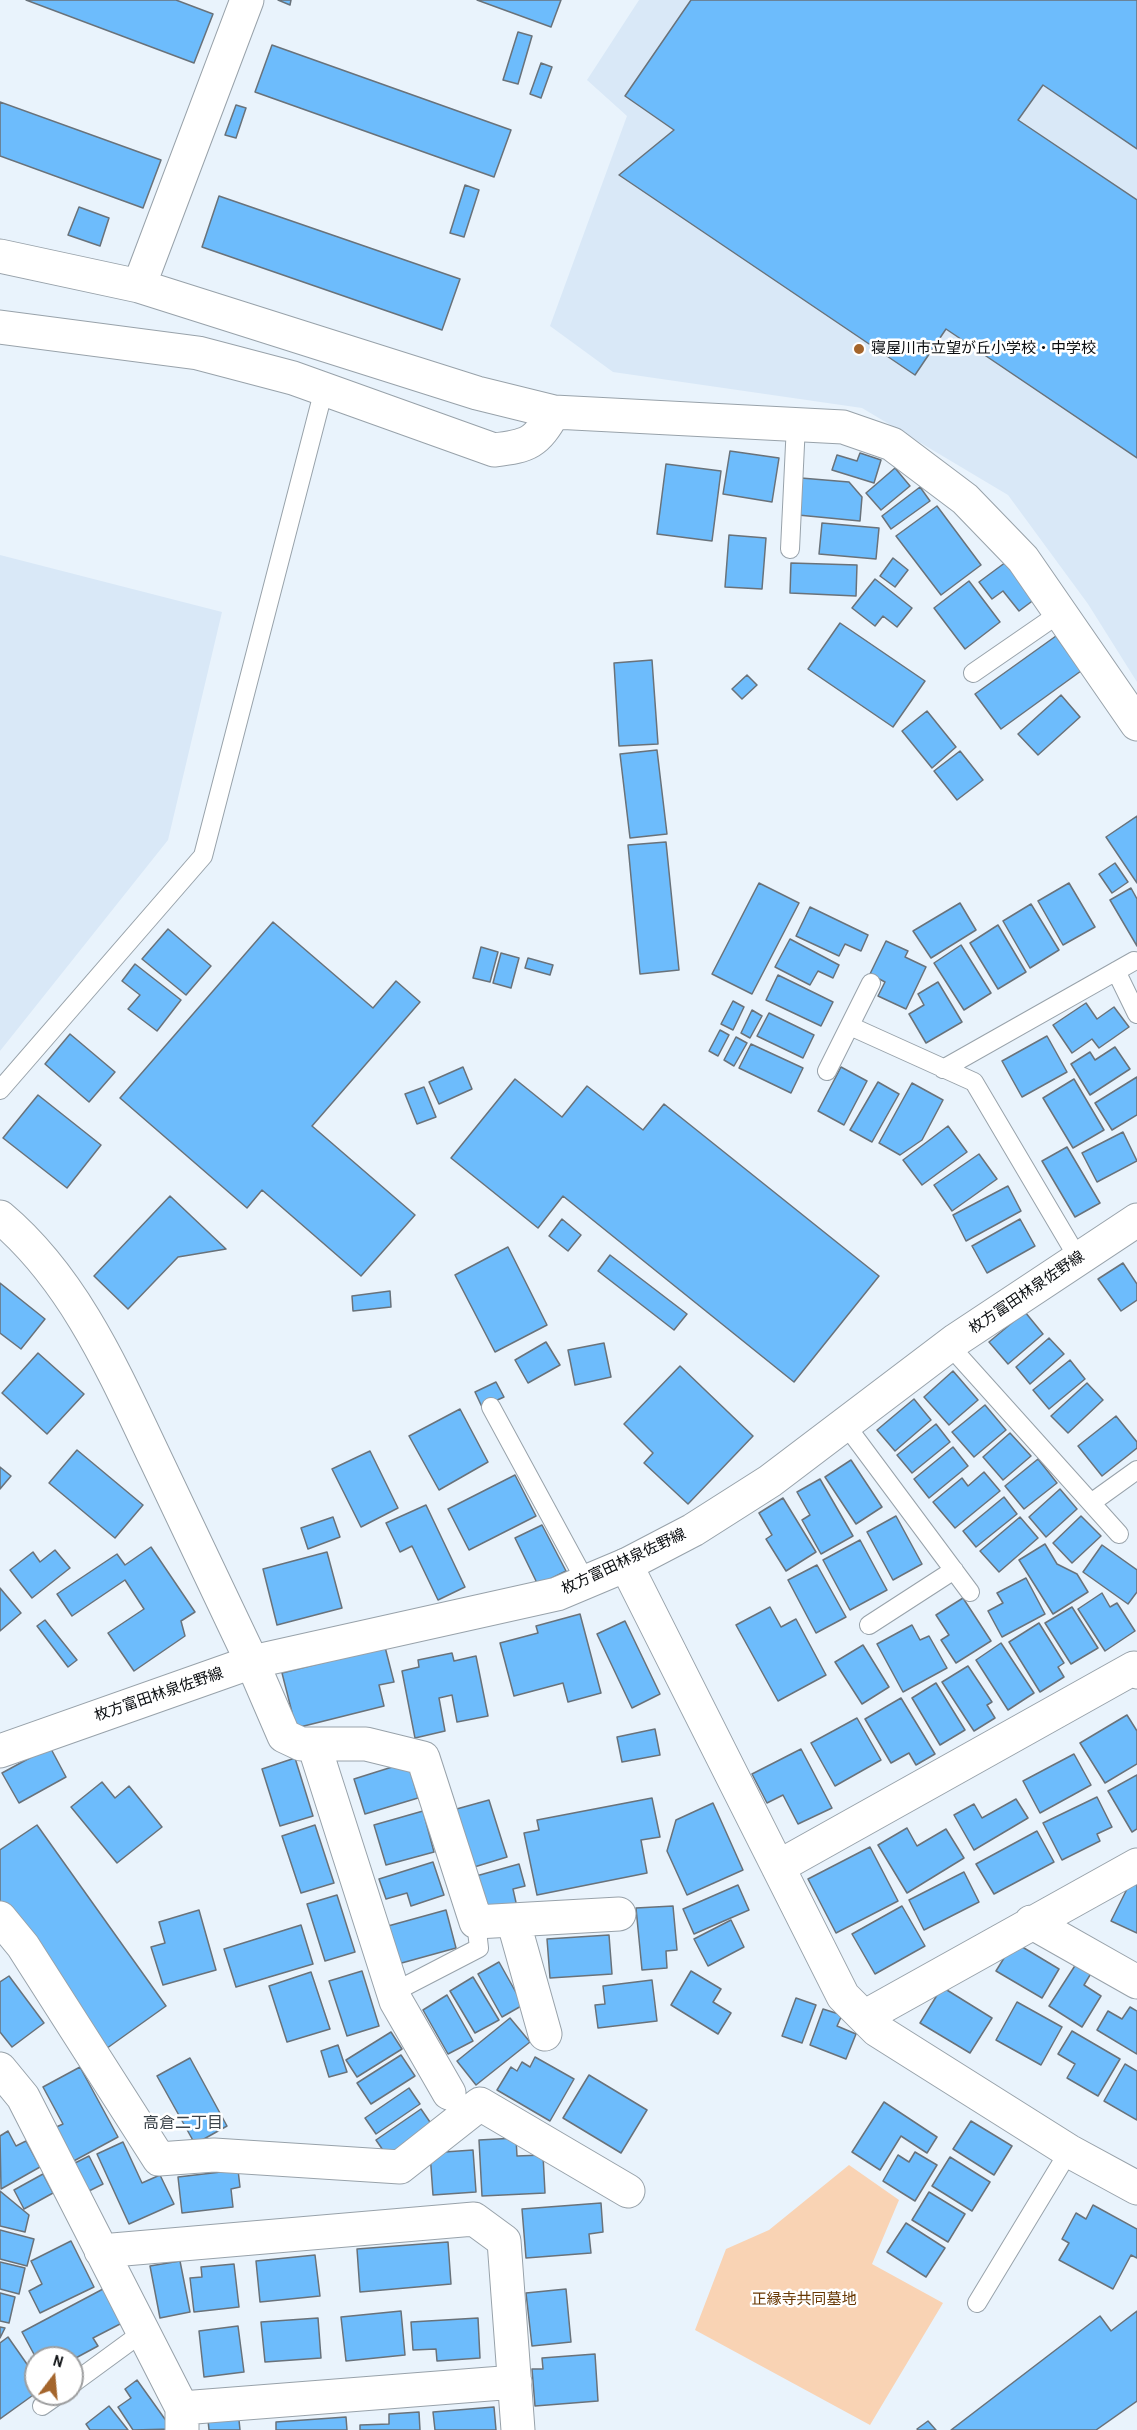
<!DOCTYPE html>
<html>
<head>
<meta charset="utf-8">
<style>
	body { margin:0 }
	#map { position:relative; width:1137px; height:2430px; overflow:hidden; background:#e9f3fc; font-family:"Archivo Narrow",sans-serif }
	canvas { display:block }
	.north { position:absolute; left:24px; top:2346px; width:60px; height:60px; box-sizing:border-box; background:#fff; border:2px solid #9d9e9f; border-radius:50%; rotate:16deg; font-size:16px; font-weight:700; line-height:24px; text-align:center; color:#090c0f }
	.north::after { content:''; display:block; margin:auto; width:21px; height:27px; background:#a4652c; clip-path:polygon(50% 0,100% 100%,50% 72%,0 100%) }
</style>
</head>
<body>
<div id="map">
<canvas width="1137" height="2430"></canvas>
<div class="north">N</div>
</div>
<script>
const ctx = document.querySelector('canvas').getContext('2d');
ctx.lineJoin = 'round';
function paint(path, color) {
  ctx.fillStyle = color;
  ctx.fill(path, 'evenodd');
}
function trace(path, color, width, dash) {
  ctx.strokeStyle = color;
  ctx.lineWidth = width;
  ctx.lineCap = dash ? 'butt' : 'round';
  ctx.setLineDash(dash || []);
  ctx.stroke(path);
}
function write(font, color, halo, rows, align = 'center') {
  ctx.font = font + ' "Archivo Narrow","Noto Sans JP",sans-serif';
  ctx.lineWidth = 5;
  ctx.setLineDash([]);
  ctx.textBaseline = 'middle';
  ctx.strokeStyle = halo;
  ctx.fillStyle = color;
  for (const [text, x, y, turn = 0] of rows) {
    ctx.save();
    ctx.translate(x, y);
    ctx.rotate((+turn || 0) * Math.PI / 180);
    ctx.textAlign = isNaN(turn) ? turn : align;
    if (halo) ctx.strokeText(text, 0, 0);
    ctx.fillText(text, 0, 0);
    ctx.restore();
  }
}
const built = new Path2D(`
	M639 0H1137V682L1088 604 1008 495 862 408 613 372 550 326 627 116 587 80Z
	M0 555 222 612 168 840 0 1051Z`);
const green = new Path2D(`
	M849 2165 899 2200 872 2264 943 2303 870 2425 695 2330 726 2249 769 2230Z`);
const building = new Path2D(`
	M26 0H176L213 14 194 63Z
	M278 0H291L290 5Z
	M477 0H561L551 27Z
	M691 0H1137V149L1043 85 1018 120 1137 200V458L946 329 915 375 619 175 674 130 625 96Z
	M518 32 532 36 518 84 503 80Z
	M272 45 511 130 494 177 255 92Z
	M541 63 552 67 541 98 530 94Z
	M0 102 161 160 143 208 0 156Z
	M236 105 246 108 236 138 225 135Z
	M465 185 479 190 464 237 450 233Z
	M219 196 460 279 442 330 202 247Z
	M79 207 109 218 100 246 68 235Z
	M730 451 779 458 772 502 723 494Z
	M860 453 881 460 874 483 832 470 837 455 857 461Z
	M666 464 721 471 712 541 657 534Z
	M895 468 910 486 881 510 866 493Z
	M801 478 849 482 862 497 860 521 798 515Z
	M920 487 930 501 891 529 882 516Z
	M937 506 981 565 941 595 896 536Z
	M822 523 879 528 876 559 819 554Z
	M729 535 766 538 762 589 725 587Z
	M893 558 908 570 895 587 880 576Z
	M1006 562 1035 599 1019 611 1003 591 992 599 979 582Z
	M791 563 857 565 856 596 790 593Z
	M875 579 912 608 897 627 883 616 875 626 852 608Z
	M969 581 1000 622 965 649 934 608Z
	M840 623 925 681 893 727 808 669Z
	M1056 636 1081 671 1001 729 975 694Z
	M652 660 658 744 619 746 614 663Z
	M747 675 757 685 742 699 732 689Z
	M1061 695 1080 717 1038 755 1018 734Z
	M927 711 956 747 932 768 902 731Z
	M657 750 667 834 630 838 620 754Z
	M960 751 983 780 957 800 934 771Z
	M1137 816V883L1106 837Z
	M666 842 679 970 640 974 628 845Z
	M1115 863 1128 882 1112 893 1099 874Z
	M759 883 799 903 752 994 712 974Z
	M1069 883 1095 927 1063 945 1038 901Z
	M1131 888 1137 899V946L1110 900Z
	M960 903 976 930 931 958 913 931Z
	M1031 904 1059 950 1030 968 1003 921Z
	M810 907 868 935 861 951 845 944 839 956 796 936Z
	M273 922 373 1008 396 981 420 1002 312 1126 415 1215 361 1276 262 1190 247 1208 120 1098Z
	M998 925 1026 972 998 989 970 943Z
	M168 929 211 966 186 995 142 959Z
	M790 939 839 965 833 978 818 971 810 985 775 967Z
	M886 941 908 951 905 957 926 967 906 1009 878 996 885 982 870 974Z
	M961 945 991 993 964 1010 934 963Z
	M481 947 498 952 490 982 473 978Z
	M501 953 519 958 511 988 493 983Z
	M528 958 553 965 550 975 525 968Z
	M135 964 181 1000 157 1031 128 1009 140 995 122 981Z
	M778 975 833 1002 821 1026 766 1000Z
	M938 982 962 1022 926 1043 909 1014 924 1005 918 994Z
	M733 1001 744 1007 733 1030 721 1024Z
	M1086 1003 1097 1019 1114 1007 1129 1027 1099 1048 1092 1039 1072 1053 1053 1025Z
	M752 1010 762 1016 750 1038 741 1033Z
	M769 1013 814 1035 803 1058 757 1036Z
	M720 1030 729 1035 718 1056 709 1051Z
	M70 1034 115 1072 89 1102 45 1064Z
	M1047 1036 1067 1072 1022 1097 1002 1061Z
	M736 1037 747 1043 734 1066 724 1060Z
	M751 1044 803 1068 791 1093 739 1068Z
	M1115 1047 1130 1069 1090 1095 1071 1064 1090 1052 1095 1060Z
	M463 1067 472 1089 439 1104 429 1082Z
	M841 1067 867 1081 844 1125 818 1111Z
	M1137 1077V1115L1112 1130 1095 1103Z
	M515 1079 562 1117 587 1086 643 1130 664 1104 879 1276 794 1382 563 1196 538 1228 451 1158Z
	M1074 1079 1104 1130 1073 1148 1043 1098Z
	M878 1082 899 1094 872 1142 850 1130Z
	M912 1083 943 1100 922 1140 900 1155 879 1143Z
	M424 1087 436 1117 417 1124 405 1094Z
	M38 1095 101 1145 67 1188 3 1138Z
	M948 1126 967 1152 922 1185 903 1160Z
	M1123 1132 1137 1161 1097 1182 1082 1153Z
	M1067 1147 1100 1203 1075 1217 1042 1161Z
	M979 1154 997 1179 952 1211 934 1185Z
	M1008 1186 1021 1211 966 1241 953 1215Z
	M170 1196 226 1249 178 1257 128 1309 94 1276Z
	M562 1219 581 1235 568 1251 549 1236Z
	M1020 1219 1035 1246 987 1273 972 1246Z
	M508 1247 547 1325 495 1352 455 1275Z
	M610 1255 687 1314 674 1330 598 1271Z
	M1123 1263 1137 1284V1300L1121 1311 1098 1279Z
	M0 1283 45 1319 21 1349 0 1333Z
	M390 1291 391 1307 353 1311 352 1296Z
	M1025 1312 1043 1334 1008 1364 989 1342Z
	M1049 1338 1064 1354 1030 1384 1016 1367Z
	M546 1342 560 1365 528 1383 515 1360Z
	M604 1343 611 1377 575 1385 568 1350Z
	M38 1353 84 1394 47 1434 2 1393Z
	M1070 1360 1085 1379 1049 1409 1033 1390Z
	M680 1366 753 1436 688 1504 644 1463 653 1453 624 1424Z
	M953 1371 978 1400 949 1425 924 1397Z
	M496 1382 504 1397 482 1407 475 1392Z
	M1087 1383 1103 1400 1068 1433 1051 1416Z
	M914 1399 931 1420 895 1451 877 1430Z
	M985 1405 1006 1430 974 1457 952 1432Z
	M460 1409 488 1462 439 1490 409 1436Z
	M1116 1416 1137 1442V1448L1102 1476 1078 1446Z
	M936 1424 950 1442 912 1473 897 1455Z
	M1010 1433 1031 1456 1003 1480 983 1457Z
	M953 1447 968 1466 929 1498 914 1479Z
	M77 1450 143 1505 115 1538 49 1483Z
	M370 1451 398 1508 361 1527 332 1469Z
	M1038 1459 1057 1483 1024 1509 1005 1486Z
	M851 1460 882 1507 856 1524 825 1477Z
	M0 1467 11 1476 0 1489Z
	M984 1472 1000 1491 955 1528 933 1502 962 1478 968 1486Z
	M515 1475 536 1516 469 1550 448 1509Z
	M820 1479 853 1536 821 1554 802 1520 810 1515 797 1492Z
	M1060 1489 1077 1509 1046 1537 1029 1517Z
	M1004 1497 1017 1514 976 1547 963 1531Z
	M783 1498 816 1552 786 1571 766 1539 772 1535 759 1513Z
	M426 1505 465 1587 438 1600 412 1546 400 1552 386 1523Z
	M896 1516 922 1564 893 1580 867 1532Z
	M1081 1516 1101 1536 1072 1563 1053 1543Z
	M333 1517 340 1537 308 1549 301 1528Z
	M1020 1517 1038 1538 999 1572 980 1551Z
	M542 1525 566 1571 538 1585 515 1538Z
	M860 1540 887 1590 850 1610 823 1560Z
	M1045 1544 1057 1564 1077 1574 1088 1592 1053 1614 1019 1560Z
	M1102 1545 1137 1570V1592L1128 1604 1083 1572Z
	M151 1547 195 1612 181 1621 185 1636 134 1671 108 1633 144 1609 125 1580 72 1616 57 1594 117 1554 125 1565Z
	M55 1550 70 1568 32 1598 10 1570 33 1552 40 1562Z
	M327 1552 342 1608 277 1625 263 1569Z
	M817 1565 846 1617 816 1633 788 1580Z
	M1026 1578 1045 1614 1002 1637 988 1611 1003 1603 997 1593Z
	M0 1588 21 1613 0 1631Z
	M1102 1593 1110 1607 1117 1603 1135 1631 1105 1651 1078 1609Z
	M963 1598 991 1641 956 1663 941 1640 949 1635 936 1615Z
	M770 1607 781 1627 796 1619 826 1675 778 1701 736 1625Z
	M1072 1607 1098 1648 1071 1664 1045 1623Z
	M580 1614 601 1693 568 1702 563 1683 514 1696 500 1643 538 1633 536 1626Z
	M45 1620 77 1660 68 1667 37 1626Z
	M625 1621 660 1694 632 1708 597 1634Z
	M1039 1623 1064 1663 1058 1667 1064 1677 1040 1692 1009 1642Z
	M912 1625 920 1640 929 1636 947 1668 903 1692 877 1644Z
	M1001 1643 1034 1693 1008 1710 976 1660Z
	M863 1645 889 1687 862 1704 835 1662Z
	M385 1647 394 1682 379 1685 384 1706 296 1728 282 1673Z
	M452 1653 454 1661 476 1656 488 1716 457 1722 452 1695 439 1698 445 1731 415 1738 402 1671 419 1667 418 1660Z
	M968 1666 992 1702 987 1705 995 1718 974 1731 942 1682Z
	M936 1683 965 1730 940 1745 912 1698Z
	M901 1698 935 1754 916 1765 909 1753 891 1763 865 1719Z
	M1127 1715 1137 1731V1764L1105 1783 1080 1743Z
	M857 1718 881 1760 835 1786 811 1743Z
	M655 1729 660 1755 622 1762 617 1737Z
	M50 1747 66 1777 19 1803 2 1773Z
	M801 1749 832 1808 798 1824 783 1795 767 1803 752 1774Z
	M1074 1754 1091 1785 1040 1813 1023 1781Z
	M295 1758 313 1816 280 1826 262 1769Z
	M408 1762 418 1798 365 1814 354 1779Z
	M1137 1775V1829L1132 1832 1108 1791Z
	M102 1782 115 1798 129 1786 162 1827 117 1863 71 1807Z
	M1097 1797 1112 1827 1097 1834 1100 1841 1062 1860 1043 1823Z
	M652 1798 660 1837 641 1840 647 1873 537 1895 524 1833 539 1830 537 1820Z
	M1016 1799 1028 1818 974 1850 954 1815 974 1804 982 1818Z
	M489 1800 507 1857 471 1868 453 1810Z
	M713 1803 743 1870 687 1895 667 1851 676 1820Z
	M423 1811 434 1852 386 1865 374 1825Z
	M37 1825 166 2006 103 2051 0 1906V1850Z
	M315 1825 334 1883 301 1893 282 1836Z
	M907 1828 917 1846 946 1829 964 1858 907 1893 878 1845Z
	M1037 1831 1054 1862 994 1894 976 1864Z
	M870 1847 898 1901 836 1933 808 1879Z
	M433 1862 444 1895 411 1906 407 1893 386 1899 379 1879Z
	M519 1864 525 1886 513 1889 517 1907 480 1917 469 1878Z
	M964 1872 979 1902 924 1930 909 1900Z
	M1134 1875 1137 1877V1933L1111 1921Z
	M738 1885 749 1910 694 1934 683 1909Z
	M337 1895 355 1952 325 1961 307 1904Z
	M673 1906 677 1950 666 1951 667 1968 642 1970 636 1908Z
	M902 1906 925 1946 875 1974 852 1934Z
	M199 1910 216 1970 163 1985 151 1947 165 1943 159 1922Z
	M446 1910 456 1948 398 1964 388 1926Z
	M731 1920 744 1947 708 1966 694 1939Z
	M301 1925 313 1964 236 1987 224 1949Z
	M609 1935 612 1974 550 1978 547 1939Z
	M1014 1942 1059 1969 1042 1998 996 1971Z
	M1078 1961 1093 1970 1084 1985 1101 1996 1082 2027 1049 2006Z
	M499 1962 523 2005 502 2017 478 1974Z
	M362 1971 379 2026 347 2036 329 1981Z
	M691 1971 721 1989 713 2002 731 2013 718 2034 671 2005Z
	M311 1972 330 2029 287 2042 269 1986Z
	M9 1976 44 2023 12 2047 0 2032V1982Z
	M473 1977 499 2020 475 2033 450 1991Z
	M652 1980 657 2021 598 2028 595 2005 605 2004 603 1986Z
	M942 1987 992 2018 970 2053 920 2023Z
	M447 1995 473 2041 448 2054 423 2010Z
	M796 1998 816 2005 802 2043 782 2036Z
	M1017 2002 1062 2027 1041 2065 996 2040Z
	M1130 2007 1137 2011V2054L1097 2030 1108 2011 1122 2019Z
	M823 2009 842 2015 837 2026 856 2034 846 2059 810 2045Z
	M510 2018 530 2042 476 2085 457 2061Z
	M1072 2031 1120 2059 1098 2096 1067 2078 1075 2064 1058 2054Z
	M391 2032 402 2049 357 2077 346 2060Z
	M338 2045 347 2072 329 2077 321 2051Z
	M401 2055 415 2076 371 2104 357 2083Z
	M535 2057 574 2079 550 2121 497 2090 511 2067 517 2071 522 2062 530 2067Z
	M190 2058 227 2126 195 2144 157 2076Z
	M1125 2064 1137 2071V2120L1104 2101Z
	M80 2067 118 2137 70 2163 52 2129 63 2124 43 2087Z
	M589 2075 647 2110 621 2153 563 2118Z
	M409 2088 420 2104 376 2134 365 2118Z
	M884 2102 937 2137 927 2153 901 2136 880 2170 852 2152Z
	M421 2109 432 2125 387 2156 376 2140Z
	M971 2121 1012 2146 994 2175 953 2149Z
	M8 2131 16 2146 26 2141 40 2167 1 2189 0 2136Z
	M516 2138 517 2156 543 2155 545 2193 482 2196 479 2140Z
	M123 2142 142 2183 160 2175 174 2204 129 2224 97 2154Z
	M473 2150 476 2192 433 2195 430 2153Z
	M915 2152 937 2165 915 2201 883 2181 898 2155 909 2162Z
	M89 2156 103 2184 87 2192 73 2164Z
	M950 2157 990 2182 972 2211 932 2186Z
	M238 2170 240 2187 231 2189 233 2207 182 2213 178 2177Z
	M43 2174 53 2193 24 2209 14 2190Z
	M0 2191 29 2215 25 2232 0 2226Z
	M929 2192 965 2214 948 2242 912 2220Z
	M601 2203 603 2232 589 2234 591 2253 526 2258 522 2209Z
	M1093 2205 1137 2229V2258L1131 2255 1113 2289 1059 2260 1069 2243 1062 2239 1076 2213 1086 2219Z
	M906 2223 945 2248 926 2277 887 2252Z
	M0 2230 34 2239 27 2266 0 2259Z
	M71 2241 94 2287 40 2313 29 2291 42 2284 31 2261Z
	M448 2242 451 2284 360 2292 357 2249Z
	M315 2255 320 2296 260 2302 256 2261Z
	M180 2261 190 2312 160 2318 150 2266Z
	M0 2262 25 2268 19 2294 0 2289Z
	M234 2264 239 2307 194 2312 190 2278 202 2277 201 2267Z
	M103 2289 122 2323 93 2338 98 2346 72 2360V2358H36L22 2332Z
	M566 2289 571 2342 532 2346 526 2293Z
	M0 2293 15 2297 9 2323 0 2321Z
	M401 2311 405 2355 346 2361 341 2317Z
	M1137 2311V2401L1096 2430H951L1100 2316 1111 2331Z
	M318 2318 321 2358 265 2362 261 2322Z
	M478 2318 480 2358 437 2361 436 2349 413 2350 411 2322Z
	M238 2326 244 2372 204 2377 199 2331Z
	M0 2327 5 2328 0 2338Z
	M8 2337 36 2377V2393L0 2419V2343Z
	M595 2354 598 2401 535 2406 532 2369H543L542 2358Z
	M137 2380 172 2429 133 2430 118 2407 131 2398 125 2389Z
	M109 2406 128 2430H90L86 2424Z
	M494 2407 496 2430H435L433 2412Z
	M419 2412 420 2430H360V2425L389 2424V2414Z
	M346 2417 347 2430H276V2422Z
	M208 2420H239L240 2430H209Z
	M928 2421 936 2430H918L917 2429Z`);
const service = new Path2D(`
	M790 549 796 424
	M973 673 1060 613
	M1116 971 1137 1014
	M850 1026 974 1082 1078 1258
	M943 1069 1134 961
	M827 1071 871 983
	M0 1090 203 856 324 389
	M949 1345 1119 1534
	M491 1407 586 1582
	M845 1424 970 1592
	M1091 1503 1137 1470
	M869 1625 954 1570
	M394 1992 479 1948 476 1922
	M977 2303 1069 2151
	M72 2384 143 2332
	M42 2406 59 2394`);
const minor = new Path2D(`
	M0 256 139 286 477 393 554 412 843 427 892 444 965 499 1023 559 1137 724
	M139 286 247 0
	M0 327 198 353 293 378 494 450C529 446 536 443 554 412
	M626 1565 843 1996 877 2030 1069 2151 1137 2188
	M252 1662 284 1736 301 1744H366L423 1758 476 1922 619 1914
	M314 1745 396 2001 449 2093
	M778 1867 1134 1668 1137 1672
	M0 1918 23 1946 159 2159 214 2155 400 2167 480 2104 628 2191
	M513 1920 545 2034
	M1031 1922 1137 1982
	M864 2017 1137 1865
	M0 2069 23 2097 182 2408V2430
	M101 2251 474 2219 504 2241 518 2430
	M182 2408 515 2382`);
const tertiary = new Path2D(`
	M0 1217C75 1280 115 1374 156 1460 188 1527 220 1595 252 1662`);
const primary = new Path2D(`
	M0 1751 252 1662 557 1594 626 1565 693 1530 770 1481 956 1340 1137 1220`);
const markers = [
	[859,349,6,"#a4652c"]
];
const poiNames = [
	["寝屋川市立望が丘小学校・中学校",871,349]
];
const streetNames = [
	["枚方富田林泉佐野線",1027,1293,-34],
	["枚方富田林泉佐野線",624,1562,-25],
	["枚方富田林泉佐野線",159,1695,-19]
];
const parkNames = [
	["正縁寺共同墓地",804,2300]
];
const neighbourhoodNames = [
	["高倉二丁目",183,2124]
];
paint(built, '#d9e8f7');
paint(green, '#f9d3b4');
paint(building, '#6dbcfc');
trace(building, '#69727a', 1.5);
trace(service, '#98a2aa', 20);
trace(minor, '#98a2aa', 35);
trace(tertiary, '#98a2aa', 35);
trace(primary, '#98a2aa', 35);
trace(service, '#fff', 18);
trace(minor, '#fff', 33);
trace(tertiary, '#fff', 33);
trace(primary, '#fff', 33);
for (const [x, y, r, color] of markers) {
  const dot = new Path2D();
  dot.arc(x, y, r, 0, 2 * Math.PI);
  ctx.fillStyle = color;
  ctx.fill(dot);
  trace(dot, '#fff', 2);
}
write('15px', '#090c0f', '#fff', poiNames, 'left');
write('15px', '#090c0f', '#fff', streetNames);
write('15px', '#683803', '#fff', parkNames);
write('16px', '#3c444b', '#fff', neighbourhoodNames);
</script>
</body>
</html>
